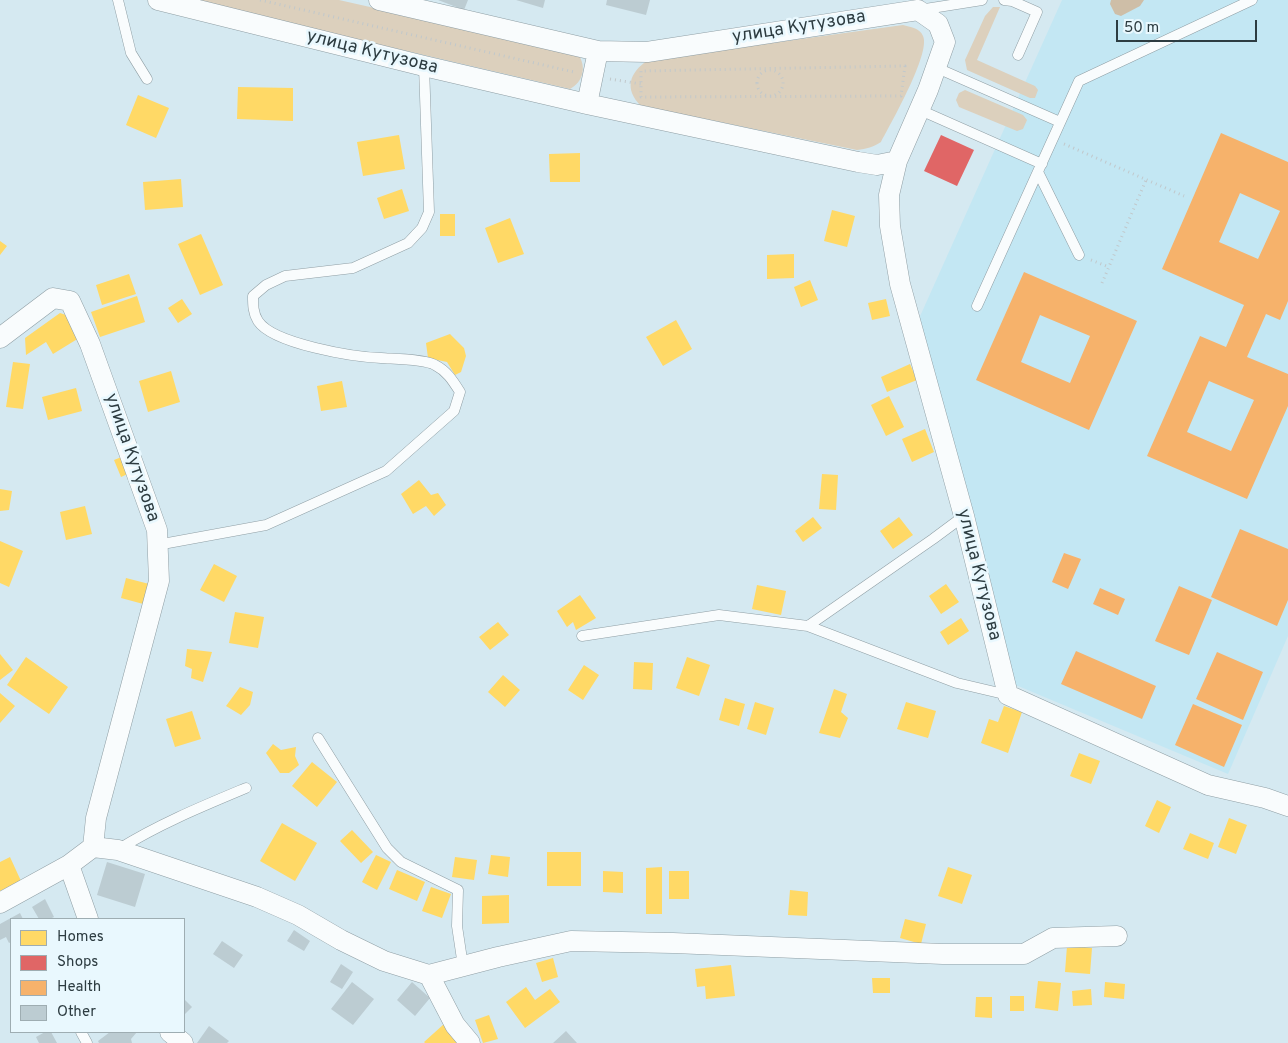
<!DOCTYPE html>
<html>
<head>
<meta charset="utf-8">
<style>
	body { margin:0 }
	#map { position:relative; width:1288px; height:1043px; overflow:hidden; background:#d5e9f1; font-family:Overpass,sans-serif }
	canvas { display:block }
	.legend { position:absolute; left:10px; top:918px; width:175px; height:115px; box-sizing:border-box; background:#e9f8fe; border:1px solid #9eadb2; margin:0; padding:6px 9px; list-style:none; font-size:15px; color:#2d3c41 }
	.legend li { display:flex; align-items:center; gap:10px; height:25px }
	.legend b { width:25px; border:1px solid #9eadb2 }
	.scale { position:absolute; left:1116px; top:20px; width:141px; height:22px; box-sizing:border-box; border:2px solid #2d3c41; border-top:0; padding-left:6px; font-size:15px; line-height:18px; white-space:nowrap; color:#2d3c41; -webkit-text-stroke:4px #e9f8fe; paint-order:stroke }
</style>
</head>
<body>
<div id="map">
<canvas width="1288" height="1043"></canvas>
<ul class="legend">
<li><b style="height:14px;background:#ffd966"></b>Homes</li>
<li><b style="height:14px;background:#e06666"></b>Shops</li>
<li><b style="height:14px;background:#f6b26b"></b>Health</li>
<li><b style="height:14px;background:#bcccd2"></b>Other</li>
</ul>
<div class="scale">50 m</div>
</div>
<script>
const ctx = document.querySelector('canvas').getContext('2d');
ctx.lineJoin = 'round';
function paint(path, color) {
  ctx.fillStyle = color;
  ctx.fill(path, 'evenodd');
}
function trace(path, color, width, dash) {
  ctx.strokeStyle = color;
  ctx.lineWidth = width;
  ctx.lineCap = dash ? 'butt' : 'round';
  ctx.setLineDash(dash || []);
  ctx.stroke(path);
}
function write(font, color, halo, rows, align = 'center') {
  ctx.font = font + ' Overpass,sans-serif';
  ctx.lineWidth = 5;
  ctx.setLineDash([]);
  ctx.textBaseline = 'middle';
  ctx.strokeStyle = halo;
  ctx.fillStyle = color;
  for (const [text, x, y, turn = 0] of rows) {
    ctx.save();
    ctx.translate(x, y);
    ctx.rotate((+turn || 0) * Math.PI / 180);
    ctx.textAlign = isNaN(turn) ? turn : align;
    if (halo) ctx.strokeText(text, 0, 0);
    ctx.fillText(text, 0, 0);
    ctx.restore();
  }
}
const built = new Path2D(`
	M1062 0H1288V636L1228 774 1011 683 917 323Z`);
const green = new Path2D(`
	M187 0H339L578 54C587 67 583 82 570 89Z
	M993 7H1000L977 60 1035 86 1038 90 1035 98H1030L967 70 965 60 985 16Z
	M903 25C910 27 920 28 923 36 931 53 891 123 881 142 873 147 867 149 857 150L641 106C624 89 629 73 648 60Z
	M965 90 1023 115 1027 120 1023 129 1017 131 959 107 956 100 959 93Z`);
const forest = new Path2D(`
	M1111 0H1144L1140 6 1121 16 1115 14 1110 4Z`);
const homes = new Path2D(`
	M238 87 293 88V121L237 119Z
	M138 95 169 108 156 138 126 125Z
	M399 135 405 169 363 176 357 142Z
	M580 153V182H550L549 154Z
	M181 179 183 207 145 210 143 182Z
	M402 189 409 211 384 219 377 198Z
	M832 210 855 216 847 247 824 241Z
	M440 214H455V236H440Z
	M510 218 524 254 498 263 485 228Z
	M201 234 223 285 200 295 178 244Z
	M0 241 7 246 0 255Z
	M794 254V278L767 279V255Z
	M129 274 136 294 102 305 96 285Z
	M810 280 818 300 801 307 794 287Z
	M137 296 145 322 100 337 91 312Z
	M182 299 192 314 178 323 168 308Z
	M886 299 890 316 872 320 868 303Z
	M60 313 69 316 79 338 53 354 46 342 26 355 25 338Z
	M676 320 692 349 663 366 646 337Z
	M450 334 464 348 466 356 461 372 455 375 447 362 428 358 426 343Z
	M13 362 30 364 23 409 6 407Z
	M910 364 917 380 887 392 881 377Z
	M171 371 180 402 148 412 139 381Z
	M342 381 347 407 321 411 317 386Z
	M76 388 82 411 48 420 42 397Z
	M889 396 904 427 886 436 871 405Z
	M925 429 934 452 912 462 902 439Z
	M124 456 130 473 121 477 114 460Z
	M822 474 838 475 836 510 819 509Z
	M419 480 431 495 438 493 446 505 434 516 426 506 413 514 401 494Z
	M0 489 12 491 9 510 0 511Z
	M85 506 92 534 66 540 60 512Z
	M813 517 822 528 803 542 795 531Z
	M899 517 913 535 893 549 880 531Z
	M0 541 23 551 9 587 0 583Z
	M214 564 237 576 224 602 200 590Z
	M126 578 153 585 147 605 121 598Z
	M946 584 959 602 941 614 929 596Z
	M757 585 786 591 781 615 752 609Z
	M580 595 596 618 576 630 573 622 567 627 557 611Z
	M235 612 264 617 258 648 229 643Z
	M961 618 969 631 948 645 940 632Z
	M498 622 509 635 490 650 479 637Z
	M187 649 212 652 203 682 191 678 192 669 185 666Z
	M0 654 13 670 0 680Z
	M26 657 68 687 49 714 7 685Z
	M687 657 710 665 699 696 676 688Z
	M634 662 653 663 652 690 633 689Z
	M584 665 599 675 583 700 568 690Z
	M503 675 520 690 505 707 488 692Z
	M240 687 253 692 250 705 241 715 226 706Z
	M834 689 847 694 841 712 848 718 840 738 819 733Z
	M0 693 15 706 0 723Z
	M725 698 745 704 739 726 719 720Z
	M755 702 774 708 766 735 747 729Z
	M906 702 936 711 928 738 897 729Z
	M1004 706 1022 712 1008 753 981 743 989 719 998 722Z
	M192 711 201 739 175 747 166 719Z
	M273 744 281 750 296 747 295 756 299 765 289 773H280L266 753Z
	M1079 753 1100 761 1091 784 1070 776Z
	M312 762 337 782 317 807 292 786Z
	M1157 800 1171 807 1159 833 1145 826Z
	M1229 818 1247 825 1236 854 1218 847Z
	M282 823 317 843 295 881 260 861Z
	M352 830 373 852 361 863 340 841Z
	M1190 833 1214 843 1208 859 1183 849Z
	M547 852H581V886H547Z
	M376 855 391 862 377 890 362 882Z
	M491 855 510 857 508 877 488 874Z
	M10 857 21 881 0 891V862Z
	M455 857 477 860 474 880 452 877Z
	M662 867V914H646V868Z
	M948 867 972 875 962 904 938 896Z
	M397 870 425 882 417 901 389 889Z
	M603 871 623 872V893L603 892Z
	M669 871H689V899H669Z
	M431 887 451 894 442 918 422 911Z
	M790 890 808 892 807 916 788 915Z
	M509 895V923L482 924V896Z
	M905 919 926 924 921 944 900 938Z
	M1067 946 1092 948 1090 974 1065 972Z
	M553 958 558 977 542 982 536 963Z
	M731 965 735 996 706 999 705 986 697 987 695 969Z
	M872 978H890V993H873Z
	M1038 981 1061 983 1058 1011 1035 1008Z
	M1105 982 1125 984 1124 999 1104 997Z
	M526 987 535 1000 550 989 560 1002 525 1028 506 1002Z
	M1091 989 1092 1005 1073 1006 1072 991Z
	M1010 996H1024V1011H1010Z
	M976 997H992V1018L975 1017Z
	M489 1015 498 1039 483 1043 475 1020Z
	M444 1024 460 1043H425L424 1042Z`);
const shops = new Path2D(`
	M941 135 974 150 957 186 924 171Z`);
const health = new Path2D(`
	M1221 133 1288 162V301L1280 320 1266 314 1247 357 1288 374V406L1247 499 1147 456 1200 336 1226 347 1244 305 1162 269ZM1240 193 1280 211 1258 259 1219 242ZM1209 381 1254 400 1231 451 1187 432Z
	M1024 272 1137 321 1089 430 976 380ZM1040 315 1090 336 1070 383 1021 362Z
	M1240 529 1288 549V600L1277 626 1211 597Z
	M1064 553 1081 559 1068 589 1052 582Z
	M1179 586 1212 600 1189 655 1155 641Z
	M1100 588 1125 599 1118 615 1093 604Z
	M1076 651 1156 686 1142 719 1061 684Z
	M1217 652 1263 672 1243 720 1196 699Z
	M1193 704 1242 725 1224 767 1175 745Z`);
const building = new Path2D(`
	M438 0H468L464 10Z
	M516 0H545L543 8Z
	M607 0H650L646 15 606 5Z
	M107 862 145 874 135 907 97 895Z
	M45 899 54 917 50 919H39L32 907Z
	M20 913 23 919H11V942L9 943 6 937 0 940V924Z
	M294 930 310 941 304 951 287 941Z
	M222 941 243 955 234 968 213 954Z
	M341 964 353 972 342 989 330 982Z
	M352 982 374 999 353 1025 331 1009Z
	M412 982 430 998 415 1016 397 1000Z
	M184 999 192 1007 184 1015Z
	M209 1026 229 1041 227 1043H197Z
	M566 1031 577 1043H553Z
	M45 1032H51L57 1043H39L36 1037Z
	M110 1032H137L131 1039 132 1043H99L98 1041Z`);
const path = new Path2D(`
	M260 0 574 72
	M905 66 901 96 641 97V71Z
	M757 83a13 13 0 1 1 26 0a13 13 0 1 1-26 0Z
	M610 79 641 84
	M1064 144 1184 196
	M1091 260 1109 267
	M1102 283 1146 180`);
const service = new Path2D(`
	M118 0 131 53 147 79
	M1004 0 1012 1 1037 12 1018 55
	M919 10 982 0
	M937 68 1060 122
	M920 110 1042 164
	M1038 172 1079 255
	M977 306 1079 81 1252 0
	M157 545 266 525 386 471 454 411 460 392C453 381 447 371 435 365 424 359 394 359 381 358 354 357 273 344 258 321 253 313 253 305 253 296L266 285 285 276 353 268 408 243 422 228 429 212 424 66
	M808 626 957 683 1008 695
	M582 636 719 615 808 626 933 539 964 516
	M318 738 387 848 401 862 458 890 457 926 463 966
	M119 849C159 824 203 806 246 788
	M81 1032 87 1043`);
const minor = new Path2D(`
	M158 0 424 66 587 104 858 162 877 165 897 161
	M379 0 598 51 647 52 918 10 938 24 945 42 928 90 897 161 889 195 890 226 900 284 964 516 1008 695 1208 785 1265 798 1288 806
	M587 104 598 51
	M0 338 53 298 70 301 90 344 157 530 159 581 96 818 93 847
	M93 847 118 850 257 897 298 915 341 940 384 961 429 975 455 1025 470 1043
	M69 865 88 919
	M0 903 69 865 93 847
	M429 975 498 957 571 941 673 943 943 954H1024L1053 938 1117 936
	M170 1032 183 1043`);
const streetNames = [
	["улица Кутузова",799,28,-9],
	["улица Кутузова",372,53,14],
	["улица Кутузова",131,458,71],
	["улица Кутузова",978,575,76]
];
paint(built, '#c3e7f3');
paint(green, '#dcd0bd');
paint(forest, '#cebea7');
paint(homes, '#ffd966');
paint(shops, '#e06666');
paint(health, '#f6b26b');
paint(building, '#bcccd2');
trace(service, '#8f9ea4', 11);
trace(minor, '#8f9ea4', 21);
trace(path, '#c1c8cb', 3, [1, 4]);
trace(service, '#f9fcfd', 10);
trace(minor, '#f9fcfd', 20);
write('18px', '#2d3c41', '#e9f8fe', streetNames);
</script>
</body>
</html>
